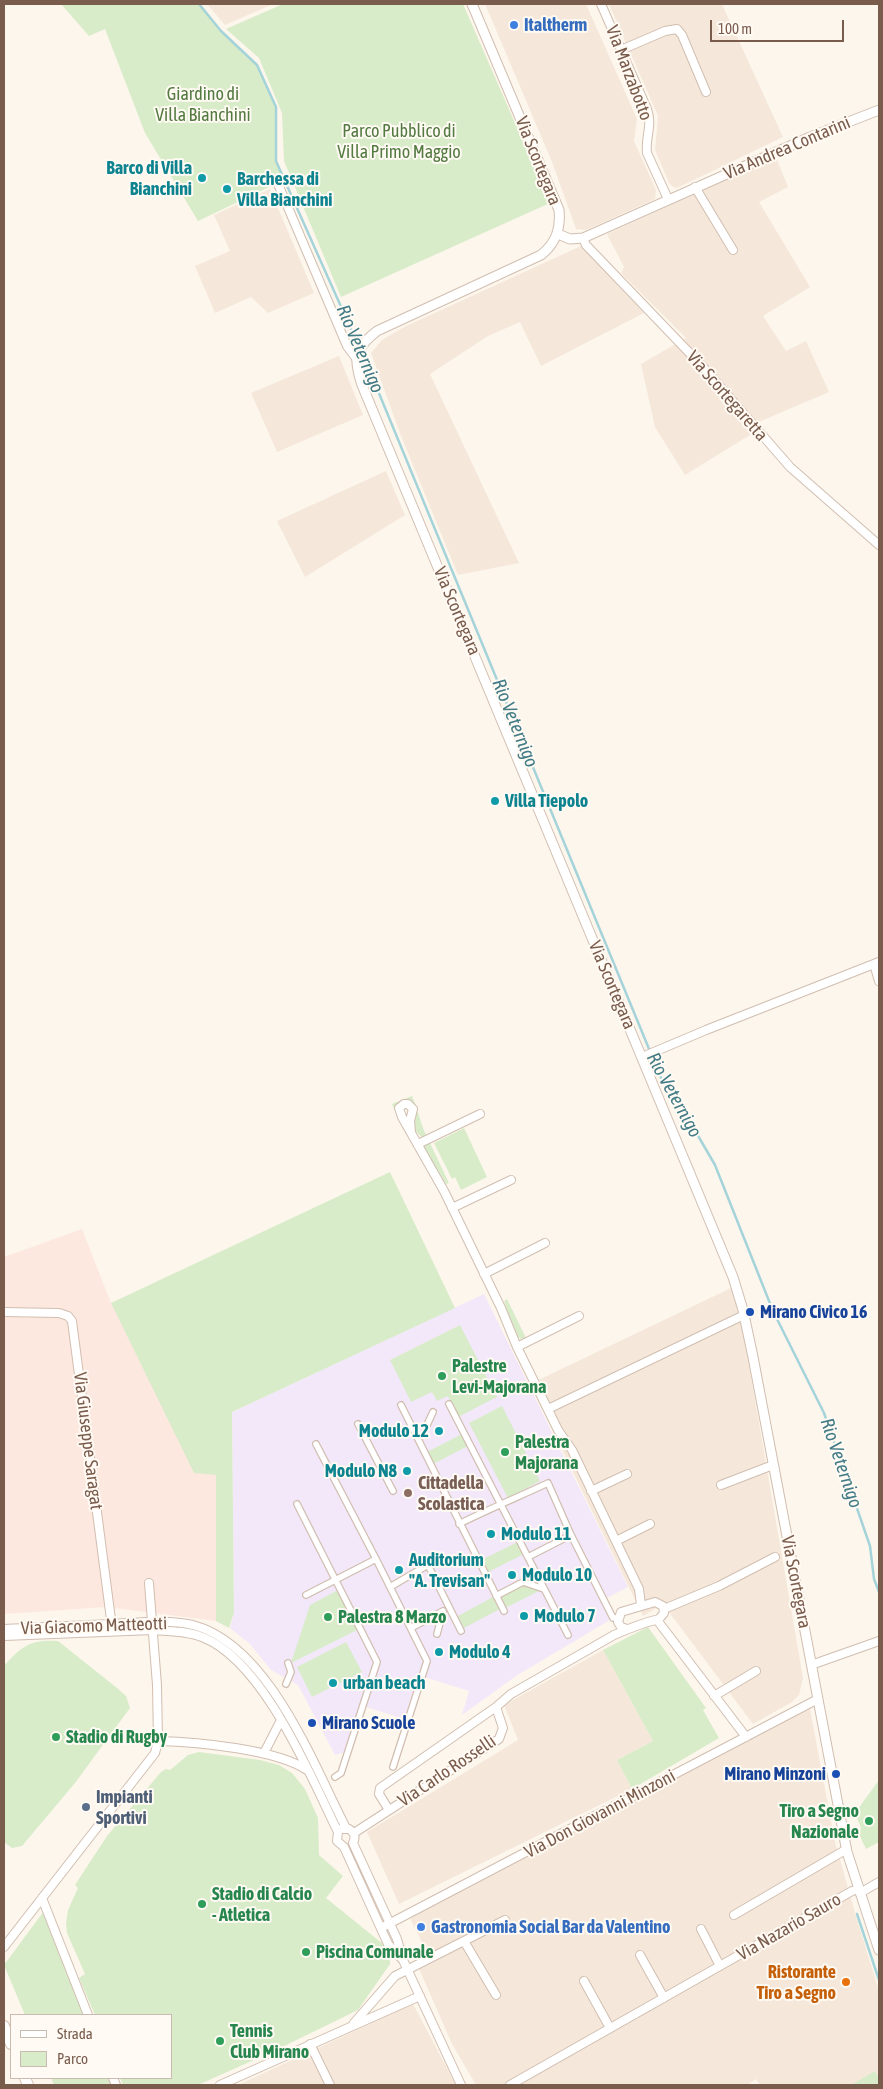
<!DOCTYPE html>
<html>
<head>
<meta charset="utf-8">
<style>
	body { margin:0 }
	#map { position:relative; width:883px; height:2089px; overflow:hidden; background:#fdf6ec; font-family:"Asap Condensed",sans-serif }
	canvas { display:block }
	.frame { position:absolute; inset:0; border:5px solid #7a5c4d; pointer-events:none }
	.legend { position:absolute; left:10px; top:2014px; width:162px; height:65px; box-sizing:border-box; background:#fffaf3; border:1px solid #cabbb1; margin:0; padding:6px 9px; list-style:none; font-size:15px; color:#7a5c4d }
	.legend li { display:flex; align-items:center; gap:10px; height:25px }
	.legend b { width:25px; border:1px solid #cabbb1 }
	.scale { position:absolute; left:710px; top:20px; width:134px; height:22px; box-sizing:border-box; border:2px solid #7a5c4d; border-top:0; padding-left:6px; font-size:15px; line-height:18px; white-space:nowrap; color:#7a5c4d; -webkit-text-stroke:4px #fffaf3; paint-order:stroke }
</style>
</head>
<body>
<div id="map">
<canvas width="883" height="2089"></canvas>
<div class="frame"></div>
<ul class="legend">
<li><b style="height:6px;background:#fff"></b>Strada</li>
<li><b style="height:14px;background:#d8ecc9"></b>Parco</li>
</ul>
<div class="scale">100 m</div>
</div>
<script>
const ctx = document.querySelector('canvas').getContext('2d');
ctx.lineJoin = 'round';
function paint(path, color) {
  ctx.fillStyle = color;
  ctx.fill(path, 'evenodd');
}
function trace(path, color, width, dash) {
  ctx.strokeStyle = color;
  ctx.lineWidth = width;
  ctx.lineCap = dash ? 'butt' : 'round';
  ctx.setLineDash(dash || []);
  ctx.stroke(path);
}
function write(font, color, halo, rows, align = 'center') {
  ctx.font = font + ' "Asap Condensed",sans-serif';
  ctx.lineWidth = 4;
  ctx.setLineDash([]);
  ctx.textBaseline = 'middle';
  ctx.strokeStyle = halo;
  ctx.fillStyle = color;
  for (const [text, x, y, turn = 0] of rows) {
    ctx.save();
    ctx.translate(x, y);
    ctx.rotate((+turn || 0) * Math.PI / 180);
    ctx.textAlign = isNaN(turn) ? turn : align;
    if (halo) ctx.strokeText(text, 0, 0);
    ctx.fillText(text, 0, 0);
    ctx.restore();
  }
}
const residential = new Path2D(`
	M207 4H273L225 25Z
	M485 4H586L637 119 634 141 656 190 655 199 586 230 576 229 552 162Z
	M609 4H722L783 137 677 188 673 187 669 183 655 150 658 116Z
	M776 157 788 187 759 202 810 287 763 316 786 351 806 341 829 392 761 421 750 435 685 475 655 427 641 364 686 338 621 273 624 267 607 234Z
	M270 189 314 293 268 313 251 297 215 313 195 266 230 251 214 215Z
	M581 246 644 313 541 366 520 322 488 336 430 374 519 563 458 575 401 436 371 353 382 340 404 327Z
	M339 356 363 415 277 452 251 393Z
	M386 471 405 515 305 577 277 521Z
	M731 1288 740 1313 803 1678 799 1695 792 1702 753 1724 663 1604 643 1616 530 1384Z
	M603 1650 653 1741 617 1760 632 1789 399 1904 367 1832 518 1740 504 1705Z
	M810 1709 835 1842 855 1913 879 1991V2085H760L756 2079 747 2085H476L452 2044 417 1964 428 1955 410 1918 747 1739Z
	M413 2004 456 2085H238Z`);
const commercial = new Path2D(`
	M82 1229 111 1303 216 1474V1621L106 1607 4 1614V1257Z`);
const education = new Path2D(`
	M484 1294 628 1587 601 1601 610 1620 516 1676 462 1715 469 1691 418 1675 404 1719 360 1705 345 1752 335 1755 298 1685 271 1670 250 1644 230 1628 234 1613 232 1412Z`);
const green = new Path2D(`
	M61 4H199L221 31 257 65 276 107V161L284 180 198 221 145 133 105 29 89 36Z
	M283 4H463L550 203 341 297 284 161 282 113 259 58 226 29Z
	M412 1096C418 1109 420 1122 426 1135L422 1137C407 1126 419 1117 414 1104L407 1100 398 1103 396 1113 401 1124 392 1104Z
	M464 1128 487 1177 461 1190 455 1177 452 1179 434 1143Z
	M430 1143 449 1183 446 1184 425 1150V1146Z
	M390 1172 455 1308 232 1412 234 1613 229 1628 216 1621V1475L194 1473 111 1303Z
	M507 1299 526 1338 521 1339C510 1332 509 1313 504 1301Z
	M460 1325 497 1397 458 1417 448 1396 437 1401 432 1392 411 1402 390 1360Z
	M502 1406 540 1481 508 1498 469 1423Z
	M462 1434 468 1446 433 1464 427 1452Z
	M518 1542 524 1554 488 1572 481 1560Z
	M523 1584 541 1590 505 1608 498 1597Z
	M338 1590 357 1630 291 1663 310 1605Z
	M493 1597 500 1609 464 1628 458 1616Z
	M648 1627 706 1708 703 1710 719 1738 632 1789 617 1760 653 1741 603 1650Z
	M58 1641 117 1688 126 1696 130 1708 75 1783 22 1846 12 1848 4 1842V1662L6 1664C22 1645 33 1639 58 1641Z
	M346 1642 362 1672 312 1697 297 1667Z
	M199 1752 260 1760 279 1765 292 1773 305 1789 318 1818 319 1855 343 1876 326 1898 383 1944 390 1958V1964L358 2010 274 2051 198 2085H123L120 2078H171V2015H95L79 1978 85 1974 67 1933 66 1923 68 1910 78 1888 75 1885 107 1836 161 1772 166 1769 170 1770 188 1755Z
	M879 1780V1842L866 1849 859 1834 861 1828 855 1813Z
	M44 1911 87 2015H25L4 1965Z
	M875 2071 879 2078V2085H851Z
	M51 2078H112L115 2085H54Z`);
const stream = new Path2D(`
	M199 4 221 31 257 65 276 107V161L359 347
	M362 352 661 1078 668 1092 697 1134 715 1165 773 1311 824 1413 870 1546 874 1579 879 1592
	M857 1914 879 1980`);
const pedestrian = new Path2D(`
	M449 1404 568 1635
	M401 1405 504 1611
	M358 1424 393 1491
	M427 1425 433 1412
	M316 1444 376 1559
	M297 1504 377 1662 341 1773 335 1777
	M459 1524C489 1509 518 1497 548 1483L571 1535 613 1618H618
	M528 1557 571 1535
	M428 1565 461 1631
	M390 1587 427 1661 393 1767
	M306 1595 376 1559 390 1587 438 1559
	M496 1596 523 1582 544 1589
	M411 1628 443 1611 437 1634
	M286 1684 291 1672 288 1663`);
const minor = new Path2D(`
	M601 4 647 109C653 126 645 136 647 153L668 199
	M621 50 665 31 677 29 682 35 706 92
	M278 184 347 346 356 358
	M695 187 733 250
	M583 238 586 245 703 367 790 467 879 545
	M874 964 879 981
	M642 1057 706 1030 879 962
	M411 1132 410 1121 413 1109 408 1104H404L399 1108 402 1117 444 1191 501 1308 517 1347 558 1430 572 1450 639 1589 641 1605
	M418 1144 480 1114
	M452 1208 511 1180
	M484 1274 545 1243
	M4 1312 59 1313 68 1316 72 1321 112 1627
	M517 1347 579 1316
	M548 1409 744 1315
	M721 1485 773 1465
	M591 1491 627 1474
	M616 1541 650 1524
	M664 1609 719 1586 775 1557
	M657 1620 746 1737
	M4 1629C39 1627 74 1626 110 1624 137 1623 166 1619 193 1625 269 1645 313 1764 346 1828
	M4 1636 153 1630C169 1631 187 1631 202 1637 263 1660 310 1775 338 1832L337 1841 344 1847 388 1944 403 1960
	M811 1665 879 1641
	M714 1696 756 1671
	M158 1741C196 1742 276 1749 307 1770
	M264 1753 281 1720
	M389 1810 379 1794 380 1788 496 1707 511 1694 614 1635C630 1628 642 1623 659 1619L664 1613 663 1606 655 1602 621 1612 618 1622 621 1627 627 1629
	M341 1829H349C355 1833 356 1837 353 1843L397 1939 403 1960 461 2085
	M354 1833 499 1739 503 1728 496 1707
	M860 1893 879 1882
	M42 1898 88 2015
	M734 1915 847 1849
	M381 1928 818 1699
	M701 1929 720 1966
	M4 1947 155 1753 158 1741 157 1685 149 1583
	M640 1955 664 1998
	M584 1981 610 2028
	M496 1995 464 1941 505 1920
	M354 2023 395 1976 464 1941
	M310 2044 330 2085
	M113 2078 116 2085
	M220 2085 420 1996
	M510 2085 852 1891 859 1889`);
const tertiary = new Path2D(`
	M472 4 559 210C561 229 556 243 541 255L377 331C354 349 353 358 362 385L733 1277 743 1310 753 1357 847 1852 879 1950
	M558 234 570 239 583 238 810 137 879 110`);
const secondary = new Path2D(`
	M4 2026 11 2044
	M25 2078 28 2085`);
const markers = [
	[514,25,5,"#3f7fe0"],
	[202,178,5,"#0f9aa8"],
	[227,189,5,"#0f9aa8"],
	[495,801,5,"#0f9aa8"],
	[750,1312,5,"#1a4fb4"],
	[442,1376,5,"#2e9e5b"],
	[439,1431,5,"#0f9aa8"],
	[505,1452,5,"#2e9e5b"],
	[407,1471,5,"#0f9aa8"],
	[408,1493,5,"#8d6e63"],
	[491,1534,5,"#0f9aa8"],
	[399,1570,5,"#0f9aa8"],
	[512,1575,5,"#0f9aa8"],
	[524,1616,5,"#0f9aa8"],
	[328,1617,5,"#2e9e5b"],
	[439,1652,5,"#0f9aa8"],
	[333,1683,5,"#0f9aa8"],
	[312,1723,5,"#1a4fb4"],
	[56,1737,5,"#2e9e5b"],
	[836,1774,5,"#1a4fb4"],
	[86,1807,5,"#5c6f8a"],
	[869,1821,5,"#2e9e5b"],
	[202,1904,5,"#2e9e5b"],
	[421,1927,5,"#3f7fe0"],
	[306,1952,5,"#2e9e5b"],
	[846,1982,5,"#e8710a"],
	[220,2041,5,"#2e9e5b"]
];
const shopNames = [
	["Italtherm",524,25],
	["Gastronomia Social Bar da Valentino",431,1927]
];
const streetNames = [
	["Via Marzabotto",629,73,69],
	["Via Andrea Contarini",787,148,-23],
	["Via Scortegara",538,161,68],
	["Via Scortegaretta",727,396,49],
	["Via Scortegara",457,611,67],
	["Via Scortegara",612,985,67],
	["Via Giuseppe Saragat",88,1441,83],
	["Via Scortegara",796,1582,79],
	["Via Giacomo Matteotti",94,1626,-2],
	["Via Carlo Rosselli",447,1771,-34],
	["Via Don Giovanni Minzoni",600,1814,-28],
	["Via Nazario Sauro",789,1927,-30]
];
const parkNames = [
	["Giardino di",203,94],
	["Villa Bianchini",203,115],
	["Parco Pubblico di",399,131],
	["Villa Primo Maggio",399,152]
];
const cultureNames = [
	["Barco di Villa",192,168,"right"],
	["Bianchini",192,189,"right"],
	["Barchessa di",237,179],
	["Villa Bianchini",237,200],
	["Villa Tiepolo",505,801],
	["Modulo 12",429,1431,"right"],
	["Modulo N8",397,1471,"right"],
	["Modulo 11",501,1534],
	["Auditorium",409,1560],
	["\"A. Trevisan\"",409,1581],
	["Modulo 10",522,1575],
	["Modulo 7",534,1616],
	["Modulo 4",449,1652],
	["urban beach",343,1683]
];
const transitNames = [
	["Mirano Civico 16",760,1312],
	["Mirano Scuole",322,1723],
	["Mirano Minzoni",826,1774,"right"]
];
const leisureNames = [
	["Palestre",452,1366],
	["Levi-Majorana",452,1387],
	["Palestra",515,1442],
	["Majorana",515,1463],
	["Palestra 8 Marzo",338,1617],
	["Stadio di Rugby",66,1737],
	["Tiro a Segno",859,1811,"right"],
	["Nazionale",859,1832,"right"],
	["Stadio di Calcio",212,1894],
	["- Atletica",212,1915],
	["Piscina Comunale",316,1952],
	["Tennis",230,2031],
	["Club Mirano",230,2052]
];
const educationNames = [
	["Cittadella",418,1483],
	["Scolastica",418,1504]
];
const serviceNames = [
	["Impianti",96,1797],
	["Sportivi",96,1818]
];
const foodNames = [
	["Ristorante",836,1972],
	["Tiro a Segno",836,1993]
];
const waterNames = [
	["Rio Veternigo",360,349,67],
	["Rio Veternigo",515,723,68],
	["Rio Veternigo",674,1095,61],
	["Rio Veternigo",841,1463,71]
];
paint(residential, '#f5e8da');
paint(commercial, '#fde8e0');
paint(education, '#f3e8fa');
paint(green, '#d8ecc9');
trace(stream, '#a5d3da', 2.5);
trace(pedestrian, '#d1beb0', 8);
trace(minor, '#d1beb0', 10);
trace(tertiary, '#d1beb0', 11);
trace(secondary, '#d6c0b0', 12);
trace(pedestrian, '#fff', 5.5);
trace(minor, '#fff', 8);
trace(tertiary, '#fff', 9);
trace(secondary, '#fff', 10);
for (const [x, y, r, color] of markers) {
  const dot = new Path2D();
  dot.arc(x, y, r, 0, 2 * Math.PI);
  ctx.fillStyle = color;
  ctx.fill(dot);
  trace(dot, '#fffaf3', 2);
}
write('bold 18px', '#366cbe', '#fffaf3', shopNames, 'left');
write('18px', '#7a5c4d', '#fffaf3', streetNames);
write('18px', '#537a41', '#fffaf3', parkNames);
write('bold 18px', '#0d838f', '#fffaf3', cultureNames, 'left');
write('bold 18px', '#164399', '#fffaf3', transitNames, 'left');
write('bold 18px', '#27864d', '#fffaf3', leisureNames, 'left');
write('bold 18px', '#785e54', '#fffaf3', educationNames, 'left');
write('bold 18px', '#4e5e75', '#fffaf3', serviceNames, 'left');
write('bold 18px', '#c56008', '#fffaf3', foodNames, 'right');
write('italic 19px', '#437c86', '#fffaf3', waterNames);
</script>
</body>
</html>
